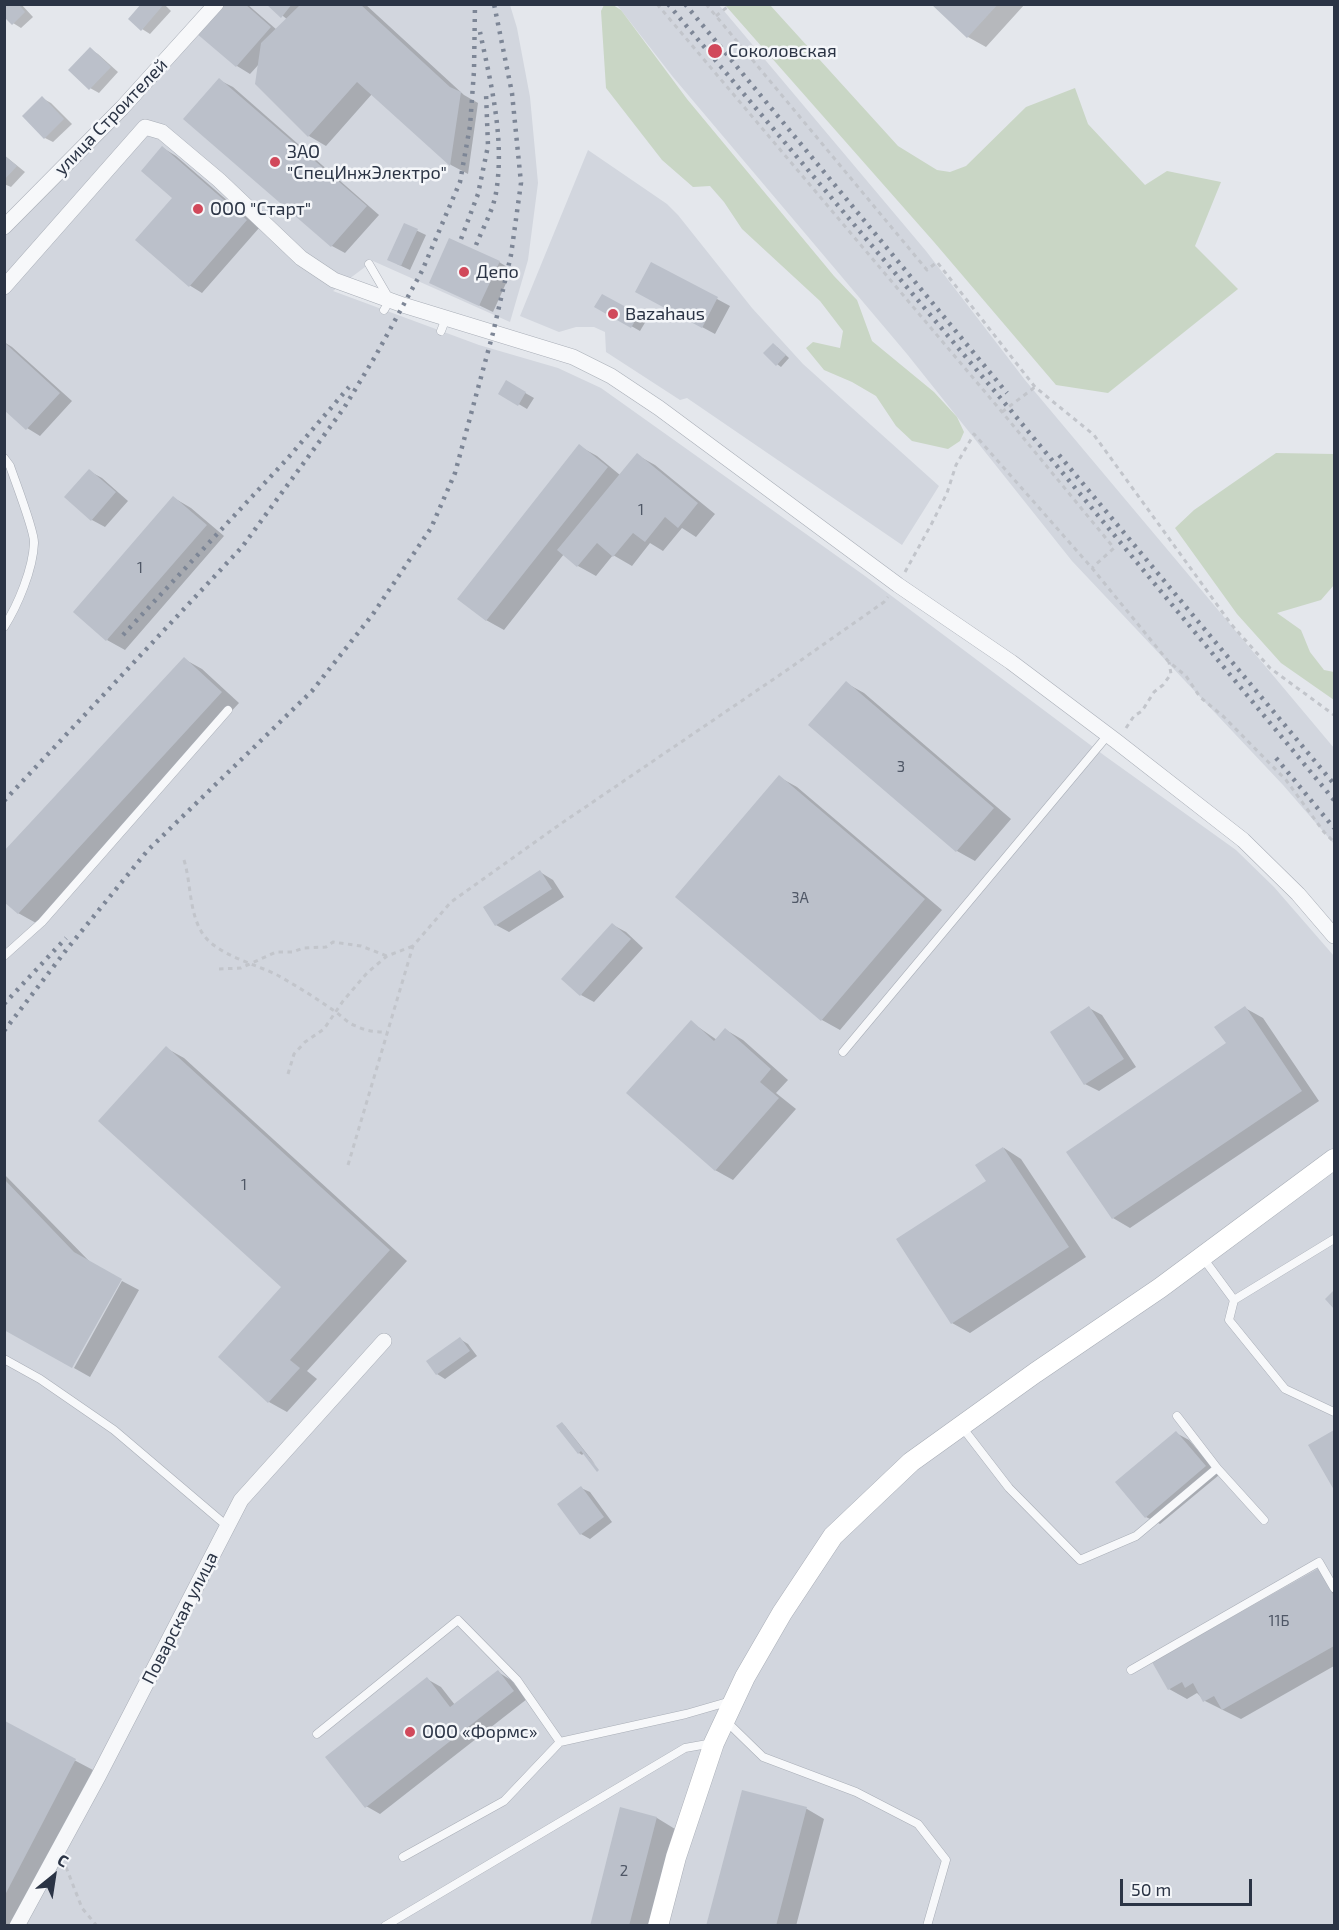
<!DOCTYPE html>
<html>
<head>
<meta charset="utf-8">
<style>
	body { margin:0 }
	#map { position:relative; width:1339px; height:1930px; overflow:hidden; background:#e4e7ec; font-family:"Exo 2",sans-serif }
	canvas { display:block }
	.frame { position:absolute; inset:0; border:6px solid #2b3445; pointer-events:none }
	.north { position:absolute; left:24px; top:1846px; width:60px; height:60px; -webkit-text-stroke:4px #f4f6f9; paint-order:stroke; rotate:30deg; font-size:16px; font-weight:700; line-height:24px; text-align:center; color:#2b3445 }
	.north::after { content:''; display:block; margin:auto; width:21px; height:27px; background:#2b3445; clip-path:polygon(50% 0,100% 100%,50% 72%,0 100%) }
	.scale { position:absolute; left:1120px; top:1879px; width:132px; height:27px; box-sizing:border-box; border:3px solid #2b3445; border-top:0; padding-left:8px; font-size:18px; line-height:21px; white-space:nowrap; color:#2b3445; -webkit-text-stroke:4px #f4f6f9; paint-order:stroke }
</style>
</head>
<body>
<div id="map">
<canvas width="1339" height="1930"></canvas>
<div class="frame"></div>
<div class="north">С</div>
<div class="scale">50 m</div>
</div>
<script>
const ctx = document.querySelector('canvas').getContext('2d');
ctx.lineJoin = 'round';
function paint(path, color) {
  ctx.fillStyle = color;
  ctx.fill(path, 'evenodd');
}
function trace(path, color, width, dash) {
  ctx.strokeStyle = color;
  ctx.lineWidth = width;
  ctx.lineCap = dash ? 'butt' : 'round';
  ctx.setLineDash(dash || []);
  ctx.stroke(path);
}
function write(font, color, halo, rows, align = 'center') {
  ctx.font = font + ' "Exo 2",sans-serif';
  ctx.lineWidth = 5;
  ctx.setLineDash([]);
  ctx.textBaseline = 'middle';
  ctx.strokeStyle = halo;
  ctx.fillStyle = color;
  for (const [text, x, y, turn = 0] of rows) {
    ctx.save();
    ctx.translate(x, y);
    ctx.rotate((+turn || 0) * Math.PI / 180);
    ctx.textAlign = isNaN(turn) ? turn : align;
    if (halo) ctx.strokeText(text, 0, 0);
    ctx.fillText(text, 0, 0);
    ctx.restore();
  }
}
const built = new Path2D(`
	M216 5H510L517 28 530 97 538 183 528 260 510 322 373 261 333 291 479 345 558 368 601 388 865 576 1105 756 1236 850 1274 887 1334 956V1925L5 1926V227Z
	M617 5H719L926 251 1025 380 1334 748V844L1283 785 1072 561 907 354 673 77Z
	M588 150 667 204 678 215 752 308 803 364 939 486 902 545 687 398 680 400 606 352 605 332 594 327H576L559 332 520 316Z`);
const green = new Path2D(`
	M604 5H613L621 10 687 99 834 276 857 300 872 341 934 392 957 417 964 432 960 441 948 449 912 441 896 426 876 396 852 382 824 370 806 348 813 342 840 348 843 331 820 301 742 229 724 202 710 186 693 187 662 160 606 88 601 11Z
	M725 5H770L898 146 937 170 950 172 966 166 1026 107 1075 88 1088 124 1145 185 1167 171 1221 182 1195 246 1238 289 1108 393 1056 385 934 242Z
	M1276 453 1334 454V585L1321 600 1277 613 1301 630 1310 652 1324 670 1334 672V700L1281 663 1237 614 1175 528 1194 510Z`);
const shadow = new Path2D(`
	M4 4H21L33 17 21 28 13 23Z
	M143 4H164L171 11 150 34 142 29Z
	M223 4H247L277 30 288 20 268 4H365L464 95 478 103 468 174 451 165 372 94 326 146 309 136 260 63 250 74 237 66 199 33Z
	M933 4H1025L986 47 968 37Z
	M90 49 98 54 118 72 99 93 90 88Z
	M219 80 233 87 379 215 345 253 332 246Z
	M42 98 51 103 72 124 53 142 45 138Z
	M163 148 176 156 259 228 202 293 189 285 174 197Z
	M4 155 25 172 11 187 4 184Z
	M405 225 426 235 410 270 397 264Z
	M499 262 512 270 493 312 431 282Z
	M652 264 730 306 715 334 650 299Z
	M602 296 646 321 640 331 596 306Z
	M4 342 12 347 72 401 40 436 27 428 4 408Z
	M777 347 789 358 781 367 777 364Z
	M506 382 534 398 527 409 500 393Z
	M579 446 597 456 620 475 637 455 655 465 715 514 696 537 682 528 663 551 650 543 632 566 613 555 596 576 578 566 564 554 504 630 486 620Z
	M89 471 102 478 128 501 105 527 92 520Z
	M174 498 191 508 224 536 125 650 107 640Z
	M184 659 202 669 239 703 36 923 18 913Z
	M846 683 864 693 1011 819 975 861 957 851 810 725Z
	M779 777 797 787 942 910 840 1030 822 1020Z
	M540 872 553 880 564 897 509 932 496 925Z
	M613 925 626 932 643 948 594 1002 581 995Z
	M1089 1008 1102 1015 1136 1067 1099 1091 1085 1084Z
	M1245 1008 1263 1018 1319 1101 1130 1228 1113 1218 1228 1044Z
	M691 1022 717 1040 726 1030 743 1040 788 1080 776 1093 796 1109 733 1180 715 1170Z
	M166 1048 184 1058 407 1261 307 1371 317 1379 287 1412 269 1402 283 1287Z
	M1004 1148 1021 1159 1086 1257 970 1333 952 1323Z
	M4 1174 91 1263 4 1329Z
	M122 1281 139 1290 90 1377 74 1368Z
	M460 1339 468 1344 477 1356 445 1379 437 1374Z
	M562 1424 565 1426 595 1464 584 1453 582 1455 579 1453Z
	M1334 1431V1487L1310 1445Z
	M1176 1433 1189 1440 1219 1475 1160 1524 1146 1517Z
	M581 1488 590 1492 612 1522 590 1539 581 1534Z
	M1319 1570 1334 1579V1666L1241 1719 1205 1701 1197 1693 1187 1699 1169 1689Z
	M498 1672 511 1680 527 1699 380 1814 366 1806 427 1679 441 1687 455 1705Z
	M4 1723 93 1770 12 1926H4Z
	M743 1792 807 1809 824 1819 796 1926H708Z
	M622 1809 657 1818 675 1829 649 1926H591Z`);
const building = new Path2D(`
	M4 4H18L25 12 12 25 4 17Z
	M141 4H164L141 31 128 19Z
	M221 4H245L271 27 236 67 196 33Z
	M266 4H292L281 18Z
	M301 4H360L450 87 461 92 450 166 357 82 308 137 255 84 261 43Z
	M931 4H998L967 38Z
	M90 47 111 67 89 90 68 70Z
	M219 78 367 206 331 247 183 119Z
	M42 96 64 119 44 139 22 116Z
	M162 146 247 220 189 287 135 240 172 198 141 171Z
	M4 155 17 166 4 180Z
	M404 223 418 229 401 266 387 260Z
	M449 238 500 261 479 306 429 283Z
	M651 262 718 297 702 328 635 292Z
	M602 294 639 314 631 328 594 307Z
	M4 342 60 393 26 430 4 410Z
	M773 343 786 355 776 366 763 353Z
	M506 380 526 392 518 406 498 394Z
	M579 444 608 467 486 621 457 599Z
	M637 453 698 503 678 528 665 517 645 542 633 533 613 557 597 543 577 567 557 550Z
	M89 469 116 492 91 521 64 497Z
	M173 496 207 525 106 641 73 612Z
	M184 657 222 692 18 914 4 902V851Z
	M846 681 994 808 956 852 808 725Z
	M779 775 925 899 821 1021 675 897Z
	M540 870 552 889 495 926 483 907Z
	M612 923 631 939 580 996 561 979Z
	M1089 1006 1124 1059 1084 1085 1050 1032Z
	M1245 1006 1302 1091 1112 1219 1066 1152 1226 1043 1214 1027Z
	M691 1020 714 1041 725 1028 771 1069 760 1082 779 1098 715 1171 626 1093Z
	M166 1046 390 1250 290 1360 300 1368 268 1403 218 1357 281 1287 98 1121Z
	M1003 1147 1069 1247 951 1324 896 1239 986 1181 975 1165Z
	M4 1179 74 1252 122 1279 72 1368 4 1330Z
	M1334 1290V1309L1325 1299Z
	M460 1337 470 1351 436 1375 426 1361Z
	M562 1422 599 1470 597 1472 581 1451 578 1454 556 1426Z
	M1334 1430V1490L1308 1445Z
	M1176 1431 1206 1466 1145 1518 1115 1482Z
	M581 1486 604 1517 580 1535 557 1504Z
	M1319 1568 1334 1596V1646L1222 1710 1214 1696 1203 1702 1193 1683 1185 1688 1182 1682 1168 1690 1152 1662Z
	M498 1670 514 1691 365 1808 325 1757 427 1677 450 1707Z
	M5 1721 76 1759 5 1895Z
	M742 1790 807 1807 776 1926H706Z
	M620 1807 657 1817 629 1926H590Z`);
const path = new Path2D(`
	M657 4 1002 412 1114 548 1092 568
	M706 4 927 270 937 262 1035 387 1094 435 1231 624 1270 668 1334 715
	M716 16 731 4
	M1002 412 1035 387
	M905 572 932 523 947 493 956 465 974 434 1092 568 1168 661 1186 676 1200 697 1224 717 1286 780 1324 832 1334 842
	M1126 728 1134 716 1142 711 1154 692 1163 685 1171 674 1169 662
	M184 860C191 883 189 910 201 931 214 955 257 964 279 976 298 987 316 998 333 1010 341 1015 347 1023 356 1026 366 1031 375 1032 387 1032
	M219 969 241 968 276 952H293L303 948 326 947 333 942 361 946 387 956
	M288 1074 294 1054 305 1042 324 1029 343 1001 367 973 387 956 413 946
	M348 1165 413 946 451 902 559 825 787 670 884 602 888 597
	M66 1867 82 1908 97 1926`);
const lane = new Path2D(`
	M369 264 390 300 384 310
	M441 331 446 318
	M4 458 10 466C15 481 35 532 34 543 33 569 18 605 4 627
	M4 956 42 922 228 710
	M843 1052 1108 735
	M1203 1258 1234 1300 1334 1239
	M1234 1300 1229 1320 1285 1389 1334 1412
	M4 1359 40 1379 114 1430 227 1526
	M1177 1416 1217 1468 1264 1520
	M962 1427 1009 1488 1080 1560 1136 1536 1217 1468
	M1131 1670 1319 1562 1334 1588
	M726 1721 763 1757 856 1792 918 1824 946 1860 927 1926
	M317 1734 458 1620 517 1680 560 1742 686 1714 731 1701
	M403 1857 504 1801 560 1742
	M385 1926 685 1748 713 1743`);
const street = new Path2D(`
	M4 227 122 108 216 4
	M4 287 145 127 162 132 219 180 301 258 334 280 403 305 573 357 611 376 659 408 898 585 1011 662 1116 741 1243 840 1298 894 1334 936
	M17 1926 98 1777 241 1500 384 1341`);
const secondary = new Path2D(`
	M658 1926 676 1857 714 1743 745 1677 782 1613 833 1536 911 1462 1035 1373 1160 1288 1334 1159`);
const rail = new Path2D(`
	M668 4 1008 407 1334 800
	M685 4 1007 393
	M461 239 478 194 488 146 486 93
	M476 245C483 228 493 210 496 193 505 139 491 84 480 32
	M1059 455 1334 784
	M123 635 288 458 349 387
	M1276 758 1334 828
	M4 801 242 547 344 408 376 355 422 271 460 182 470 126 474 71 475 4
	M4 1004 66 938
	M4 1031 67 949 148 850 312 691 373 614 431 528 455 473 493 333 511 255 521 183 512 93 494 4`);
const markers = [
	[715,51,8,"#d1495b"],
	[275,162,6,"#d1495b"],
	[198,209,6,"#d1495b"],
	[464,272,6,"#d1495b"],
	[613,314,6,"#d1495b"],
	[410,1732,6,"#d1495b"]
];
const numberNames = [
	["1",641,510],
	["1",140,568],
	["3",901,767],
	["3А",800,898],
	["1",244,1185],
	["11Б",1279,1621],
	["2",624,1871]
];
const poiNames = [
	["Соколовская",728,51],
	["ЗАО",287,152],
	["\"СпецИнжЭлектро\"",287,173],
	["ООО \"Старт\"",210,209],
	["Депо",476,272],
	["Bazahaus",625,314],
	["ООО «Формс»",422,1732]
];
const streetNames = [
	["улица Строителей",111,117,-46],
	["Поварская улица",180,1618,-63]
];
paint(built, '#d2d6de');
paint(green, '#c9d6c5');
paint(shadow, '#0003');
paint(building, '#bbc0ca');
trace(lane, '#a9aeb7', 9);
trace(street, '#a9aeb7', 16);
trace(secondary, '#a9aeb7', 21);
trace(path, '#c2c5cb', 3, [4.5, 4.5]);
trace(lane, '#f7f8fa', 8);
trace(street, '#f7f8fa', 15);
trace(secondary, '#fff', 20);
trace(rail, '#7d8696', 4.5, [3, 6]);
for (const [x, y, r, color] of markers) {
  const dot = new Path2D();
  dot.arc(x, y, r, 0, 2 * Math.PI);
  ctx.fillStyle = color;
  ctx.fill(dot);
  trace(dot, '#f4f6f9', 2);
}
write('15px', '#4f5766', null, numberNames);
write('18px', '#2b3445', '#f4f6f9', poiNames, 'left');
write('18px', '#2b3445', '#f4f6f9', streetNames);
</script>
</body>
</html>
